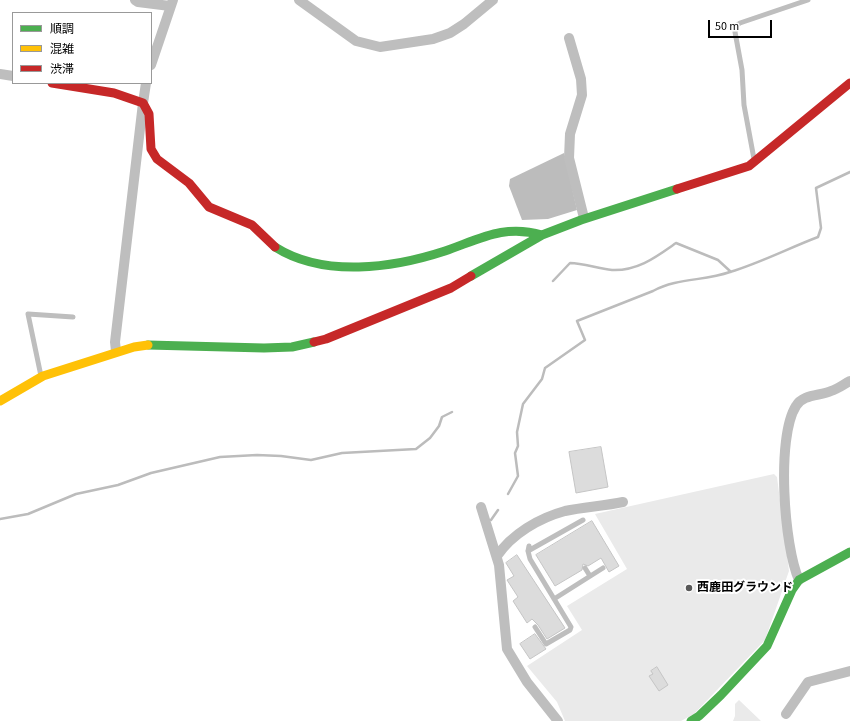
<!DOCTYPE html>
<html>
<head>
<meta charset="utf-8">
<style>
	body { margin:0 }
	#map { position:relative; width:850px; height:721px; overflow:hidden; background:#fff; font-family:"Source Sans 3","Noto Sans JP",sans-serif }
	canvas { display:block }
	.legend { position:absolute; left:12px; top:12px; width:140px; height:72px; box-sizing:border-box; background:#fff; border:1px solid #999; margin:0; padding:5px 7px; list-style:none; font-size:12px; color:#000 }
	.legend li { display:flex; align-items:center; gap:8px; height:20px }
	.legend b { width:20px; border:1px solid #999 }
	.scale { position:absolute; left:708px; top:20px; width:64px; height:18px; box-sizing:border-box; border:2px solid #000; border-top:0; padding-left:5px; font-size:12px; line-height:14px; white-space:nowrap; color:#000; -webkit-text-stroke:3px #fff; paint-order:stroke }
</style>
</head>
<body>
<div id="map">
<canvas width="850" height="721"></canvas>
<ul class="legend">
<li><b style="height:5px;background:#4caf50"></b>順調</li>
<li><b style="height:5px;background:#ffc107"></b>混雑</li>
<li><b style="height:5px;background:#c62828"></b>渋滞</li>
</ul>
<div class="scale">50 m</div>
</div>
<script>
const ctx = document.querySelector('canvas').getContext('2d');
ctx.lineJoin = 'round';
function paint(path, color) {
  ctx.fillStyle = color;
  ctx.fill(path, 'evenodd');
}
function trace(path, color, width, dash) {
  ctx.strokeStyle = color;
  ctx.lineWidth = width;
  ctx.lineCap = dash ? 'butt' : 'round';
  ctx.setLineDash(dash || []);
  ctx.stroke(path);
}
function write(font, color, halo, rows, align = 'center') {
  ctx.font = font + ' "Source Sans 3","Noto Sans JP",sans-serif';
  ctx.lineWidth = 4;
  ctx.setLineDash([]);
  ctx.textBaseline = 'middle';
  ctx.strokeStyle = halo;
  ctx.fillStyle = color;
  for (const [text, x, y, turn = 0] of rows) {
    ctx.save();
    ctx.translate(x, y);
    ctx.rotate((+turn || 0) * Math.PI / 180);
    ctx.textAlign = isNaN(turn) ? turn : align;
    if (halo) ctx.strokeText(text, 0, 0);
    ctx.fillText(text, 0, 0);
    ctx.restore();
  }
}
const green = new Path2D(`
	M774 474 777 477 789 571 765 640 694 714 681 721H565L557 702 527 666 582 630 567 606 627 569 595 514Z
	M739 700 761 721H733L735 716V704Z`);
const water = new Path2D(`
	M564 153 577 210 548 219 522 220 509 186 510 179Z`);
const stream = new Path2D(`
	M553 281 570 263C584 263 598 269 612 270 638 271 656 257 676 243L718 260 731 272
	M508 494 518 476 515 453 518 446 517 432 523 404 542 379 545 368 585 340 577 321 653 291C677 278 704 281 730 272 760 263 789 248 818 237L821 228 816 188 850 172
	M0 519 28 514 76 494 118 485 151 473 220 457 257 455 281 456 311 460 342 453 416 449 430 438 439 426 442 417 452 412
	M491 520 498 510`);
const building = new Path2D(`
	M601 447 608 487 576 493 569 452Z
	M592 521 619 566 609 572 601 558 588 566 583 564 582 570 555 586 536 555Z
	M517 555 565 628 547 639 538 625 532 619 527 623 513 601 518 597 507 580 514 576 506 563Z
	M535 634 546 649 530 659 520 644Z
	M657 667 668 685 659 691 649 676 653 674 651 671Z`);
const lane = new Path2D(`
	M754 159 744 105 742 70 735 32 737 25 740 23 808 0
	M41 376 28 314 73 317
	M529 546 528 551 530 559 571 627 570 630 546 644 535 627
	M528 551 583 520
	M585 568 590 576
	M554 599 603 568`);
const street = new Path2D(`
	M135 0 138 2 170 6
	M299 0 356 41 380 47 433 39 450 33 464 24 493 0
	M569 38 581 79 582 95 570 134 569 158 584 218
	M151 65 173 0
	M0 74 13 76
	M116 351 115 342 143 103 146 83
	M481 507 499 565 507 649 527 682 558 721
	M497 556C512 534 539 518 565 511 584 507 604 506 623 502
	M799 580C784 547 776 437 796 406 803 394 820 396 831 391 838 389 844 384 850 381
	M786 714 808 682 850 671`);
const fast = new Path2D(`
	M275 247C324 278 393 268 445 251 480 239 504 224 542 235
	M471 276 542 235 581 220 677 189
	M148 345 264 348 292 347 314 342
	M691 721 699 716 721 695 767 646 792 590 799 580 850 552`);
const slow = new Path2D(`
	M0 401 43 376 134 347 148 345`);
const jam = new Path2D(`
	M52 83 114 93 143 103 149 114 151 149 157 159 189 183 209 207 252 225 275 247
	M677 189 749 166 850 83
	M314 342 326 339 451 288 471 276`);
const markers = [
	[689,588,4,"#595959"]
];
const poiNames = [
	["西鹿田グラウンド",697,588]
];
paint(green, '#eaeaea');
paint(water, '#bcbcbc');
trace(stream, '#bcbcbc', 2.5);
paint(building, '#dcdcdc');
trace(building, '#c5c5c5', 1);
trace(lane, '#bebebe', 5);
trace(street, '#bebebe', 10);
trace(fast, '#4caf50', 9);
trace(slow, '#ffc107', 9);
trace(jam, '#c62828', 9);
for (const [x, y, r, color] of markers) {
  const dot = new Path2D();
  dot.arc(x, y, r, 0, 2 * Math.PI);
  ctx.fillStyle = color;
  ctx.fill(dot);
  trace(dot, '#fff', 1.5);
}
write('bold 12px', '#000', '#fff', poiNames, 'left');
</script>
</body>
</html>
